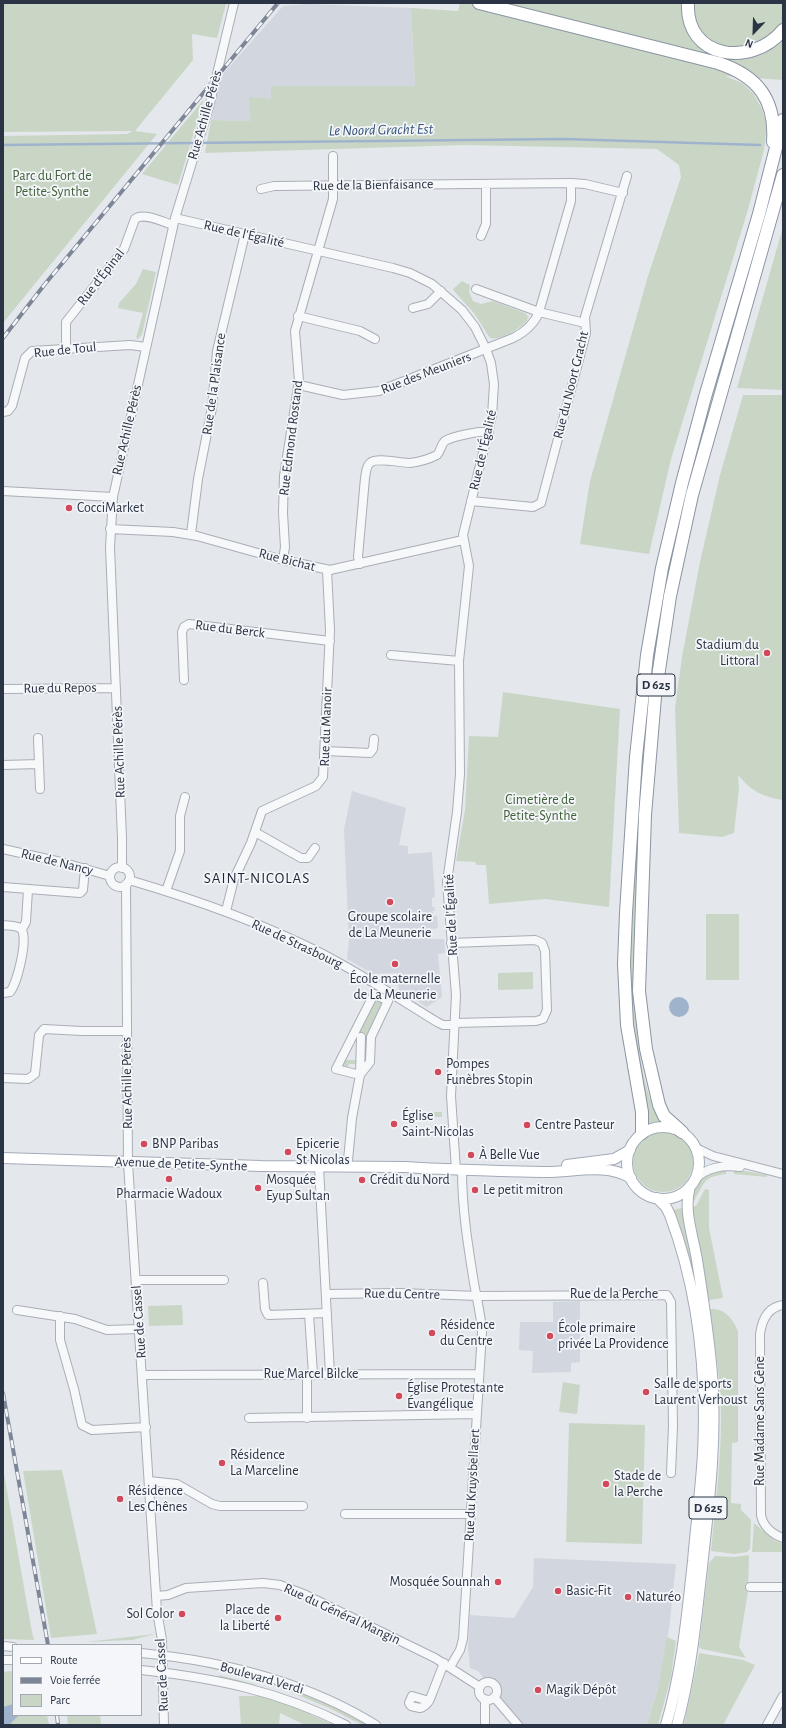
<!DOCTYPE html>
<html>
<head>
<meta charset="utf-8">
<style>
	body { margin:0 }
	#map { position:relative; width:786px; height:1728px; overflow:hidden; background:#e4e7ec; font-family:"Alegreya Sans",sans-serif }
	canvas { display:block }
	.frame { position:absolute; inset:0; border:4px solid #2b3445; pointer-events:none }
	.legend { position:absolute; left:12px; top:1644px; width:130px; height:72px; box-sizing:border-box; background:#f4f6f9; border:1px solid #a4a8b1; margin:0; padding:5px 7px; list-style:none; font-size:12px; color:#2b3445 }
	.legend li { display:flex; align-items:center; gap:8px; height:20px }
	.legend b { width:20px; border:1px solid #a4a8b1 }
	.north { position:absolute; left:734px; top:12px; width:40px; height:40px; -webkit-text-stroke:3px #f4f6f9; paint-order:stroke; rotate:203deg; font-size:11px; font-weight:700; line-height:16px; text-align:center; color:#2b3445 }
	.north::after { content:''; display:block; margin:auto; width:14px; height:18px; background:#2b3445; clip-path:polygon(50% 0,100% 100%,50% 72%,0 100%) }
</style>
</head>
<body>
<div id="map">
<canvas width="786" height="1728"></canvas>
<div class="frame"></div>
<ul class="legend">
<li><b style="height:5px;background:#fff"></b>Route</li>
<li><b style="height:5px;background:#7d8696"></b>Voie ferrée</li>
<li><b style="height:11px;background:#c9d6c5"></b>Parc</li>
</ul>
<div class="north">N</div>
</div>
<script>
const ctx = document.querySelector('canvas').getContext('2d');
ctx.lineJoin = 'round';
function paint(path, color) {
  ctx.fillStyle = color;
  ctx.fill(path, 'evenodd');
}
function trace(path, color, width, dash) {
  ctx.strokeStyle = color;
  ctx.lineWidth = width;
  ctx.lineCap = dash ? 'butt' : 'round';
  ctx.setLineDash(dash || []);
  ctx.stroke(path);
}
function write(font, color, halo, rows, align = 'center') {
  ctx.font = font + ' "Alegreya Sans",sans-serif';
  ctx.lineWidth = 3.5;
  ctx.setLineDash([]);
  ctx.textBaseline = 'middle';
  ctx.strokeStyle = halo;
  ctx.fillStyle = color;
  for (const [text, x, y, turn = 0] of rows) {
    ctx.save();
    ctx.translate(x, y);
    ctx.rotate((+turn || 0) * Math.PI / 180);
    ctx.textAlign = isNaN(turn) ? turn : align;
    if (halo) ctx.strokeText(text, 0, 0);
    ctx.fillText(text, 0, 0);
    ctx.restore();
  }
}
const built = new Path2D(`
	M308 4 411 8 415 86H271V99L251 121 211 120 222 75 283 6Z
	M352 791 406 808 399 845 408 846V854L432 852 435 897 432 898V906H430L434 907 435 911H431L433 912V916H437L438 928 431 929V939H444L445 953 438 954 442 997 427 1007 399 990 397 973 373 974 347 959 349 940 344 829Z
	M580 1301V1362L571 1363V1372L532 1373 533 1351 519 1350 520 1322H553V1302Z
	M534 1558 676 1564 669 1629 658 1688 647 1725H523L478 1671 470 1668 468 1647 470 1615 514 1618 533 1587Z`);
const green = new Path2D(`
	M3 3 226 4 217 38 192 34 193 60 135 131 157 134 3 323V136L127 134 133 131 3 132Z
	M460 3H783V80L725 76 742 83 753 93 762 109 767 126 764 150 747 213 671 459 649 554 580 544 590 481 648 276 681 177 679 165 657 149 465 145 205 153 211 120 251 121 249 97 271 99V86H415L411 8 458 11Z
	M204 99 178 185 142 174Z
	M783 227V390L737 388Z
	M143 269 156 272 142 334 138 339 136 338 143 313 118 308 119 303 136 284Z
	M462 281 470 285 469 292 473 301 481 304 493 301 525 313 528 316 527 321C520 328 501 341 490 338L474 313 454 291 453 289Z
	M743 395H783V800C763 797 751 791 738 775L739 789 734 833 722 837 679 833 675 708 682 657 700 562 720 475Z
	M666 569 670 570 651 684 635 1002C637 1035 642 1096 662 1123L647 1125 632 1022 630 975V935L648 680Z
	M503 692 620 709 609 907 545 899 489 904 486 865H477L475 862 456 861 465 810 469 736 498 737Z
	M706 914H739V980H706Z
	M533 972V989L498 990V973Z
	M374 999 384 1004 369 1035 357 1034Z
	M345 1060H358V1064H349L348 1067H340Z
	M430 1112H442V1117H430Z
	M633 1162a30 30 0 1 1 60 0a30 30 0 1 1-60 0Z
	M726 1169V1174C703 1177 705 1182 694 1201H691C697 1177 703 1175 726 1169Z
	M734 1169 767 1175V1177L734 1174Z
	M705 1189 709 1190V1228L723 1298 709 1300 692 1206H696Z
	M682 1208 699 1291 694 1292 673 1210Z
	M182 1305 183 1325 149 1326 148 1306Z
	M710 1309C725 1308 733 1319 738 1331V1442L732 1443 731 1503 741 1504V1510L751 1520 750 1549 747 1552 735 1554 711 1551C715 1507 721 1463 721 1418 721 1381 715 1345 710 1309Z
	M563 1382 580 1385 577 1414 559 1412Z
	M569 1423 645 1425 642 1544 566 1542Z
	M3 1468 31 1627 34 1640 3 1639Z
	M62 1470 97 1634 51 1638 23 1471Z
	M754 1523 775 1541 783 1544V1552H752Z
	M749 1555 748 1591 739 1647 746 1658 702 1649 699 1647 709 1563 715 1556 734 1557Z
	M155 1634 132 1640 86 1642Z
	M667 1637 676 1641 671 1677 658 1725H647L658 1688Z
	M699 1653 743 1660 755 1665 723 1725H684Z
	M188 1663C252 1673 311 1693 368 1725H362L329 1708 281 1688 246 1677Z
	M13 1671V1715H47L49 1725H3V1672Z
	M219 1675 258 1685 218 1680Z
	M239 1696H262L295 1707 333 1725H305L280 1713 279 1725H241Z
	M67 1715H100L101 1725H68Z`);
const water = new Path2D(`
	M669 1007a10 10 0 1 1 20 0a10 10 0 1 1-20 0Z
	M13 1704V1715H19L9 1725H3V1707Z`);
const stream = new Path2D(`
	M3 145 564 139 760 145`);
const minor = new Path2D(`
	M261 189 274 186 571 183 585 184 623 193
	M175 218 393 268 410 273 432 284 462 310 475 327 486 349 491 363 494 384 492 416 463 535 469 566 459 661 460 774 457 812 447 882 456 995 451 1096 456 1170
	M481 236 486 224V184
	M476 289 539 312 585 323
	M413 308 428 304 441 291
	M298 316 360 331 375 339
	M66 348V322L124 249 135 219C144 212 163 222 173 225
	M299 385 343 395 379 391 513 338C525 332 534 325 539 312L571 201V183
	M3 412 8 411 12 406 25 358 32 351 130 345 146 347
	M3 491 113 497
	M471 501 533 507 541 503 586 333 585 317 627 176
	M110 529 173 532 197 536 283 560 330 570 463 540
	M191 534 198 479 212 408 217 351 245 234
	M283 560 285 547 283 513 284 476 299 381 295 331 333 199V156
	M360 564 358 557 365 478C366 473 366 466 370 463 376 457 401 463 410 463 419 462 429 459 437 455 441 451 441 444 445 441 453 436 479 431 489 432
	M391 655 459 661
	M184 680 182 632 184 627 189 624 330 641
	M3 689 116 688
	M38 738 40 789
	M325 751 370 753 373 749 374 739
	M3 765 39 764
	M255 832 301 858H308L315 848
	M3 849 61 862 110 876
	M110 877a10 10 0 1 1 20 0a10 10 0 1 1-20 0Z
	M122 868V838L110 547 113 497 175 218 209 107 234 3
	M129 880C194 899 259 922 319 952 360 973 398 998 437 1022L443 1025H455
	M126 884 128 1163 157 1611 162 1640 164 1725
	M3 887 80 893 83 890 85 868
	M166 891 180 851V816L185 797
	M226 911 234 879 251 843 262 811 316 786 323 777 330 630 327 570
	M3 925C8 926 17 925 21 929 29 937 17 984 10 992L3 993
	M22 929 26 922 28 890
	M451 943 535 940 542 943 545 951 547 1010 543 1019 536 1021 455 1023
	M374 994 388 1001 371 1037 370 1062 360 1075 336 1069Z
	M3 1078 28 1079 35 1074 39 1035 44 1029 82 1031H126
	M696 1148 713 1156 783 1174
	M348 1160 352 1118 360 1075 361 1037
	M319 1167 330 1374
	M695 1179C708 1167 722 1165 740 1167
	M136 1280H224
	M263 1283 265 1309 268 1315 327 1313
	M326 1294 400 1293 477 1296 667 1295 671 1302 673 1426 671 1473
	M783 1305C768 1307 762 1320 760 1334L761 1515C763 1526 772 1534 783 1538
	M17 1310 75 1319 107 1330 139 1329
	M309 1314 313 1374
	M60 1316V1340L74 1389 82 1425 92 1430 146 1427
	M307 1374V1418
	M142 1375 479 1374
	M249 1418 476 1414
	M149 1481 177 1484 212 1504 220 1506H303
	M345 1514H471
	M750 1587H783
	M156 1596 168 1595 186 1588 263 1583 280 1585 306 1595 435 1658 480 1687
	M3 1646 13 1647
	M141 1653C223 1661 305 1681 376 1725
	M3 1660H13
	M450 1667 460 1650 463 1639 482 1332C481 1315 477 1300 474 1283 468 1246 462 1209 462 1170
	M141 1670C215 1678 279 1691 346 1725
	M479 1691a9 9 0 1 1 18 0a9 9 0 1 1-18 0Z
	M494 1697 518 1725
	M485 1699V1725
	M429 1701 412 1696 409 1703 411 1706 420 1708C425 1707 428 1703 430 1699L444 1663
	M767 1725 783 1696`);
const major = new Path2D(`
	M627 1163a36 36 0 1 1 72 0a36 36 0 1 1-72 0Z
	M3 1158 261 1166 405 1167C451 1170 497 1171 543 1172 570 1173 606 1162 631 1178
	M567 1165 614 1159 630 1150
	M657 1198 666 1207 670 1215C698 1290 707 1373 703 1453 701 1489 696 1525 693 1561 687 1616 682 1671 666 1725
	M677 1725C691 1673 696 1620 702 1567 709 1503 717 1439 712 1374 709 1336 703 1298 697 1260 693 1235 683 1211 690 1186`);
const highway = new Path2D(`
	M479 3 718 63C758 76 776 100 773 142
	M688 3C685 59 752 68 783 30
	M682 1132 664 1116 659 1105 646 1049 639 991 645 815 655 697 670 596 692 495 783 175
	M642 1133V1112L627 1025 624 964 626 913 636 757 647 655 662 568 682 483 705 397 759 214 783 120`);
const rail = new Path2D(`
	M3 338 45 284 278 3
	M3 1393 48 1645
	M57 1715 58 1725`);
const markers = [
	[69,508,4,"#d1495b"],
	[767,653,4,"#d1495b"],
	[390,902,4,"#d1495b"],
	[395,964,4,"#d1495b"],
	[438,1072,4,"#d1495b"],
	[394,1124,4,"#d1495b"],
	[527,1125,4,"#d1495b"],
	[144,1144,4,"#d1495b"],
	[288,1152,4,"#d1495b"],
	[471,1155,4,"#d1495b"],
	[169,1179,4,"#d1495b"],
	[362,1180,4,"#d1495b"],
	[258,1188,4,"#d1495b"],
	[475,1190,4,"#d1495b"],
	[432,1333,4,"#d1495b"],
	[550,1336,4,"#d1495b"],
	[646,1392,4,"#d1495b"],
	[399,1396,4,"#d1495b"],
	[222,1463,4,"#d1495b"],
	[606,1484,4,"#d1495b"],
	[120,1499,4,"#d1495b"],
	[498,1582,4,"#d1495b"],
	[558,1591,4,"#d1495b"],
	[628,1597,4,"#d1495b"],
	[182,1614,4,"#d1495b"],
	[278,1618,4,"#d1495b"],
	[538,1690,4,"#d1495b"]
];
const shields = [
	[656,685,38],
	[708,1508,38]
];
const shieldNames = [
	["D 625",656,685],
	["D 625",708,1508]
];
const streetNames = [
	["Rue Achille Pérès",205,115,-74],
	["Rue de la Bienfaisance",373,185,-1],
	["Rue de l'Égalité",244,234,13],
	["Rue d'Épinal",101,277,-52],
	["Rue de Toul",65,350,-6],
	["Rue des Meuniers",426,373,-21],
	["Rue de la Plaisance",214,384,-82],
	["Rue du Noort Gracht",571,385,-76],
	["Rue Achille Pérès",127,430,-77],
	["Rue Edmond Rostand",291,438,-83],
	["Rue de l'Égalité",483,450,-77],
	["Rue Bichat",287,560,14],
	["Rue du Berck",230,629,7],
	["Rue du Repos",60,688,-1],
	["Rue du Manoir",326,727,-88],
	["Rue Achille Pérès",119,752,-92],
	["Rue de Nancy",57,862,14],
	["Rue de l'Égalité",451,915,-93],
	["Rue de Strasbourg",297,944,25],
	["Rue Achille Pérès",127,1083,-91],
	["Avenue de Petite-Synthe",181,1164,2],
	["Rue du Centre",402,1294,1],
	["Rue de la Perche",614,1294],
	["Rue de Cassel",139,1322,-94],
	["Rue Marcel Bilcke",311,1374],
	["Rue Madame Sans Gêne",760,1421,-90],
	["Rue du Kruysbellaert",472,1485,-87],
	["Rue du Général Mangin",342,1614,25],
	["Rue de Cassel",162,1675,-93],
	["Boulevard Verdi",262,1678,16]
];
const parkNames = [
	["Parc du Fort de",52,176],
	["Petite-Synthe",52,192],
	["Cimetière de",540,800],
	["Petite-Synthe",540,816]
];
const poiNames = [
	["CocciMarket",77,508],
	["Stadium du",759,645,"right"],
	["Littoral",759,661,"right"],
	["Groupe scolaire",390,917,"center"],
	["de La Meunerie",390,933,"center"],
	["École maternelle",395,979,"center"],
	["de La Meunerie",395,995,"center"],
	["Pompes",446,1064],
	["Funèbres Stopin",446,1080],
	["Église",402,1116],
	["Saint-Nicolas",402,1132],
	["Centre Pasteur",535,1125],
	["BNP Paribas",152,1144],
	["Epicerie",296,1144],
	["St Nicolas",296,1160],
	["À Belle Vue",479,1155],
	["Mosquée",266,1180],
	["Eyup Sultan",266,1196],
	["Crédit du Nord",370,1180],
	["Le petit mitron",483,1190],
	["Pharmacie Wadoux",169,1194,"center"],
	["Résidence",440,1325],
	["du Centre",440,1341],
	["École primaire",558,1328],
	["privée La Providence",558,1344],
	["Salle de sports",654,1384],
	["Laurent Verhoust",654,1400],
	["Église Protestante",407,1388],
	["Évangélique",407,1404],
	["Résidence",230,1455],
	["La Marceline",230,1471],
	["Stade de",614,1476],
	["la Perche",614,1492],
	["Résidence",128,1491],
	["Les Chênes",128,1507],
	["Mosquée Sounnah",490,1582,"right"],
	["Basic-Fit",566,1591],
	["Naturéo",636,1597],
	["Place de",270,1610,"right"],
	["la Liberté",270,1626,"right"],
	["Sol Color",174,1614,"right"],
	["Magik Dépôt",546,1690]
];
const waterNames = [
	["Le Noord Gracht Est",381,130,-1]
];
const neighbourhoodNames = [
	["SAINT-NICOLAS",257,878]
];
paint(built, '#d2d6de');
paint(green, '#c9d6c5');
paint(water, '#9fb4cc');
trace(stream, '#9fb4cc', 2.5);
trace(minor, '#a9aeb7', 10);
trace(major, '#a3abb8', 12);
trace(highway, '#8b94a3', 14);
trace(minor, '#f7f8fa', 8);
trace(major, '#fff', 10);
trace(highway, '#fff', 12);
trace(rail, '#7d8696', 4);
trace(rail, '#f4f6f9', 2.5, [8]);
for (const [x, y, r, color] of markers) {
  const dot = new Path2D();
  dot.arc(x, y, r, 0, 2 * Math.PI);
  ctx.fillStyle = color;
  ctx.fill(dot);
  trace(dot, '#f4f6f9', 1.5);
}
for (const [x, y, w] of shields) {
  const box = new Path2D();
  box.roundRect(x - w / 2, y - 11, w, 22, 3);
  ctx.fillStyle = '#f4f6f9';
  ctx.fill(box);
  trace(box, '#2b3445', 1);
}
write('bold 13px', '#2b3445', null, shieldNames);
write('14px', '#2b3445', '#f4f6f9', streetNames);
write('14px', '#3f6138', '#f4f6f9', parkNames);
write('14px', '#2b3445', '#f4f6f9', poiNames, 'left');
write('italic 15px', '#34527a', '#f4f6f9', waterNames);
ctx.letterSpacing = '1px';
write('15px', '#1d2536', '#f4f6f9', neighbourhoodNames);
ctx.letterSpacing = '0px';
</script>
</body>
</html>
